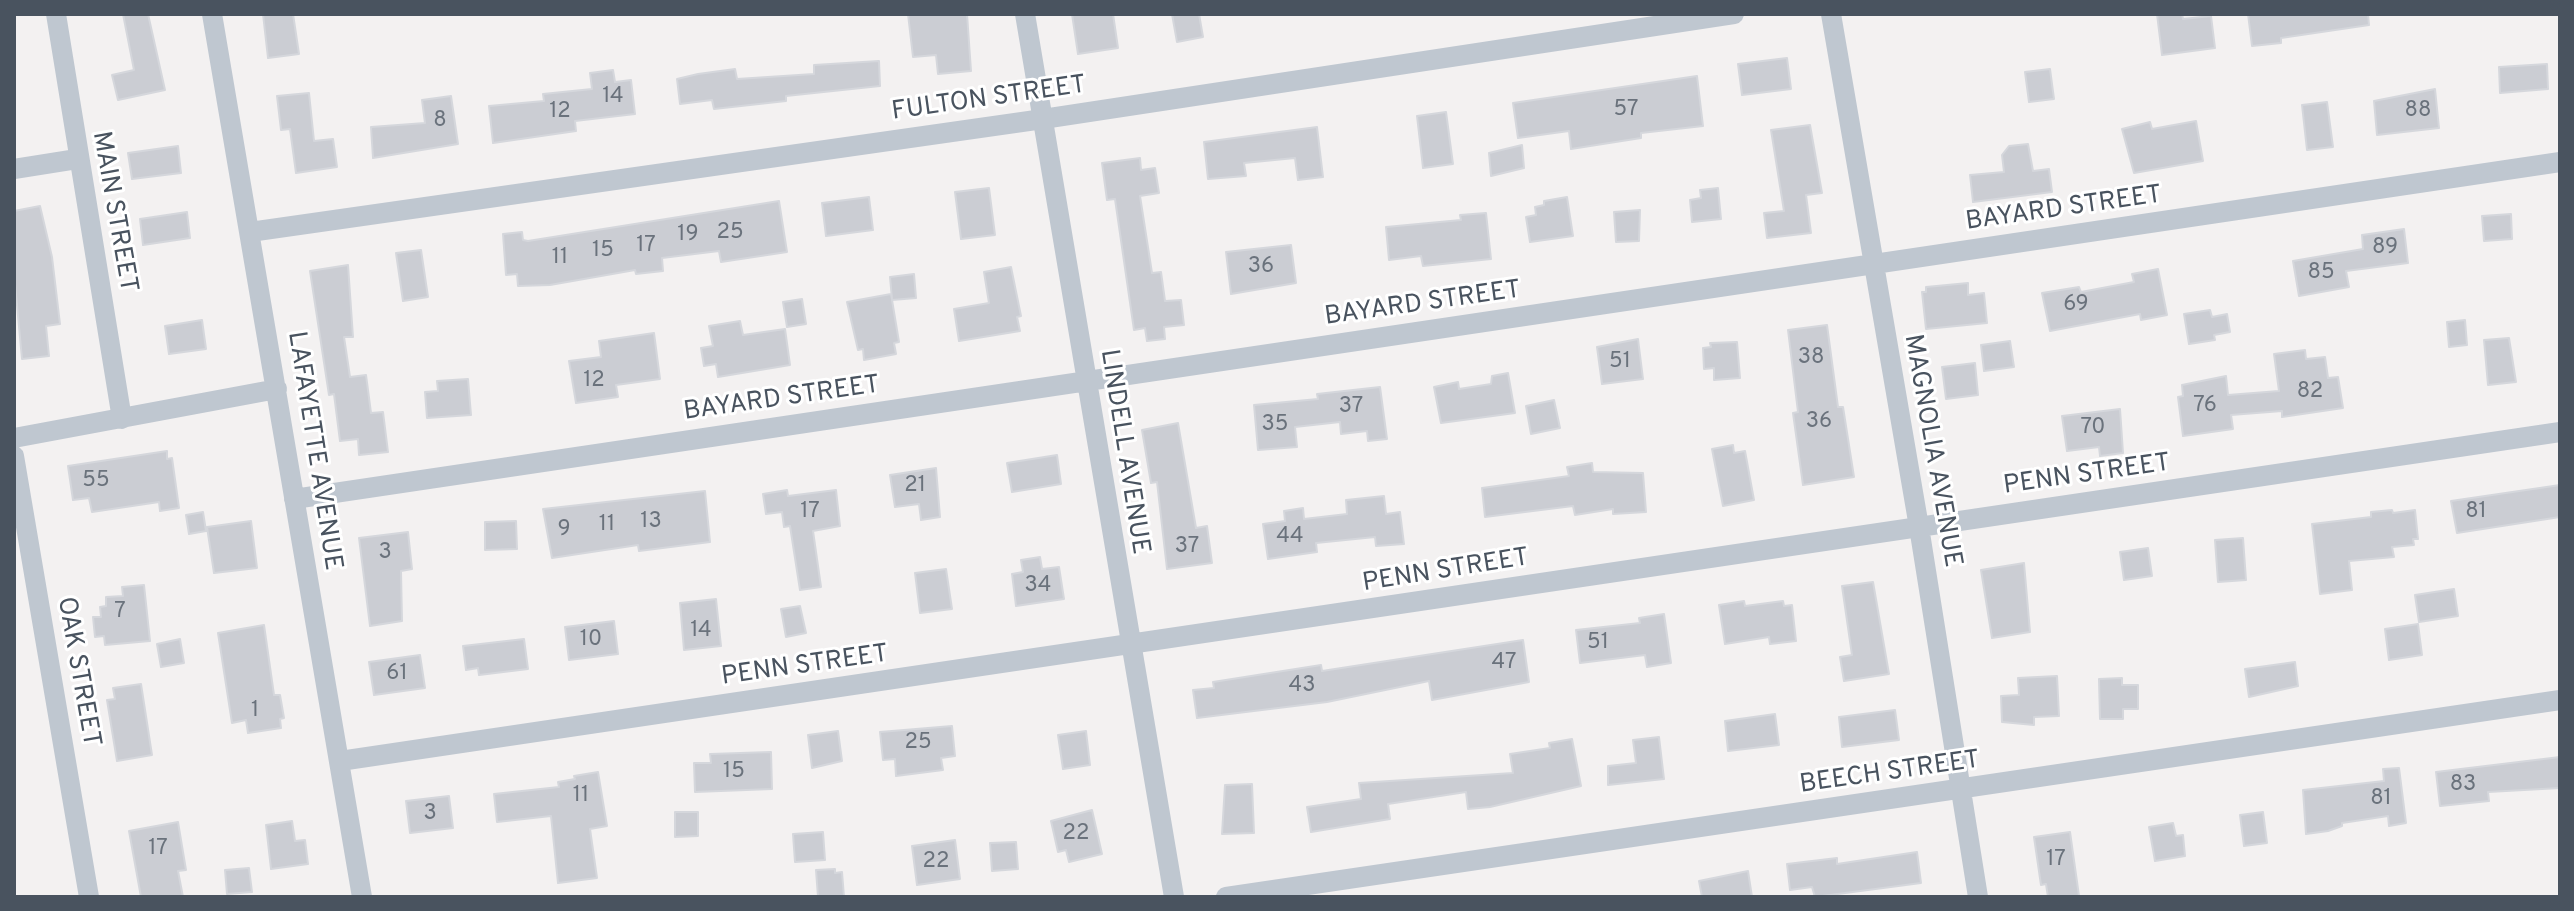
<!DOCTYPE html>
<html>
<head>
<meta charset="utf-8">
<style>
	body { margin:0 }
	#map { position:relative; width:2574px; height:911px; overflow:hidden; background:#f3f1f1; font-family:Overpass,sans-serif }
	canvas { display:block }
	.frame { position:absolute; inset:0; border:16px solid #49535f; pointer-events:none }
</style>
</head>
<body>
<div id="map">
<canvas width="2574" height="911"></canvas>
<div class="frame"></div>
</div>
<script>
const ctx = document.querySelector('canvas').getContext('2d');
ctx.lineJoin = 'round';
function paint(path, color) {
  ctx.fillStyle = color;
  ctx.fill(path, 'evenodd');
}
function trace(path, color, width, dash) {
  ctx.strokeStyle = color;
  ctx.lineWidth = width;
  ctx.lineCap = dash ? 'butt' : 'round';
  ctx.setLineDash(dash || []);
  ctx.stroke(path);
}
function write(font, color, halo, rows, align = 'center') {
  ctx.font = font + ' Overpass,sans-serif';
  ctx.lineWidth = 6;
  ctx.setLineDash([]);
  ctx.textBaseline = 'middle';
  ctx.strokeStyle = halo;
  ctx.fillStyle = color;
  for (const [text, x, y, turn = 0] of rows) {
    ctx.save();
    ctx.translate(x, y);
    ctx.rotate((+turn || 0) * Math.PI / 180);
    ctx.textAlign = isNaN(turn) ? turn : align;
    if (halo) ctx.strokeText(text, 0, 0);
    ctx.fillText(text, 0, 0);
    ctx.restore();
  }
}
const building = new Path2D(`
	M123 14H148L165 90 118 100 112 75 134 70Z
	M263 14H293L299 54 268 58Z
	M908 14H967L971 71 938 74 936 55 913 57Z
	M1072 14H1113L1118 48 1078 54Z
	M1172 14H1199L1203 37 1177 42Z
	M2157 14H2182L2183 19 2211 16 2215 48 2162 55Z
	M2248 14H2368L2369 25 2281 38V43L2252 46Z
	M1787 58 1791 89 1742 95 1738 64Z
	M879 61 880 86 786 96V101L714 109 712 100 680 104 677 79 698 74 735 69 737 79 814 74V65Z
	M2547 64 2548 89 2500 93 2499 67Z
	M2050 69 2054 99 2029 102 2025 72Z
	M613 70 615 82 631 80 635 114 575 121 576 131 493 143 489 106 544 101 543 94 592 89 590 73Z
	M1697 76 1703 126 1641 133V138L1571 149 1569 131 1518 138 1513 103Z
	M2435 89 2439 128 2377 135 2374 101Z
	M309 93 314 141 333 139 337 167 296 173 290 129 281 130 277 96Z
	M451 96 458 144 373 158 371 127 425 123 422 100Z
	M2327 102 2333 147 2307 150 2302 105Z
	M1446 112 1453 164 1423 168 1417 116Z
	M2196 121 2203 161 2134 173 2122 129 2150 122 2152 129Z
	M1810 125 1822 193 1806 195 1811 233 1767 238 1764 213 1784 211 1771 130Z
	M1317 127 1323 177 1298 180 1295 158 1244 163 1246 176 1208 179 1204 142Z
	M2028 144 2033 171 2049 169 2052 192 1973 202 1970 175 2004 172 2002 155 2009 146Z
	M1522 145 1524 168 1491 176 1489 153Z
	M178 146 181 173 132 179 128 153Z
	M1140 158 1141 170 1155 168 1159 193 1140 196 1152 273 1161 272 1165 301 1181 300 1184 325 1164 327 1165 339 1147 341 1145 328 1134 330 1115 199 1107 200 1102 163Z
	M989 188 995 235 961 239 955 192Z
	M1718 188 1721 219 1692 222 1690 200 1701 198 1700 190Z
	M869 197 873 230 826 236 822 203Z
	M1567 197 1573 236 1530 242 1526 217 1536 215 1535 207 1544 205V201Z
	M779 201 787 252 721 262 719 251 662 258 663 271 636 274 635 270 550 285 518 286 517 274 506 275 503 234 522 232 523 240 528 241Z
	M40 206 52 257 60 324 46 326 49 356 22 359 14 273V211Z
	M1640 210 1639 241 1616 242 1614 212Z
	M187 212 190 238 143 245 140 219Z
	M1486 213 1491 259 1423 266 1421 256 1389 260 1386 227 1461 220 1460 215Z
	M2511 214 2512 239 2484 241 2482 216Z
	M2404 229 2408 263 2346 271 2349 287 2299 296 2293 261 2363 249 2362 235Z
	M1291 245 1296 283 1231 294 1226 252Z
	M421 250 428 297 403 301 396 253Z
	M348 265 353 337H344L350 377 366 375 371 413 383 412 388 452 359 455 358 439 340 441 334 394 329 395 310 271Z
	M1011 267 1021 316 1017 317 1020 331 959 341 954 309 989 303 984 272Z
	M2158 269 2167 315 2141 320 2140 314 2050 331 2042 293 2079 287 2081 292 2134 282 2132 274Z
	M914 274 916 298 892 300 899 342 894 343 896 354 864 360 863 349 858 350 847 302 891 294 892 299 890 277Z
	M1968 283V295L1984 293 1987 323 1926 329 1922 292H1926V287Z
	M802 299 806 324 787 327 783 302Z
	M2210 310 2212 317 2227 314 2230 332 2214 335 2215 340 2189 344 2184 314Z
	M202 320 206 349 169 354 165 326Z
	M2465 320 2467 345 2449 347 2447 322Z
	M740 321 743 335 785 329 790 365 718 377 716 364 704 366 701 348 713 346 709 326Z
	M1827 325 1838 407H1843L1854 477 1803 485 1793 413 1798 412 1788 330Z
	M654 333 660 379 616 385 618 397 576 403 569 361 601 357 599 341Z
	M2509 338 2516 382 2488 385 2484 340Z
	M1638 339 1643 379 1602 384 1597 347Z
	M2010 341 2014 367 1984 371 1981 345Z
	M1737 342 1740 378 1714 380V368L1704 369 1703 348 1711 347 1710 343Z
	M2305 350 2306 359 2325 357 2328 378 2338 377 2343 408 2282 417V411L2231 415 2233 429 2183 436 2178 397 2183 396 2182 385 2226 376 2228 395 2279 391 2274 354Z
	M1975 363 1978 395 1946 399 1942 367Z
	M1508 373 1515 413 1441 423 1434 387 1458 382 1459 389 1491 384 1492 376Z
	M468 379 471 415 427 418 425 392 438 391 437 381Z
	M1380 387 1387 439 1368 441 1367 431 1341 434 1340 422 1295 427 1297 447 1258 450 1254 405 1318 399 1317 394Z
	M1554 400 1560 428 1531 434 1526 406Z
	M2120 409 2123 453 2100 456 2099 447 2067 451 2062 416Z
	M1178 423 1196 528 1207 526 1212 563 1167 569 1157 482 1151 483 1142 430Z
	M1733 445 1734 453 1745 451 1754 500 1723 506 1712 449Z
	M167 451V459L172 458 179 508 160 511 159 502 92 512 89 498 73 500 68 466Z
	M1057 455 1061 484 1012 492 1007 463Z
	M1592 463 1593 472 1643 473 1646 512 1613 514V509L1575 515 1573 506 1485 517 1482 488 1569 476 1567 467Z
	M936 468 940 517 921 520 919 504 895 507 890 475Z
	M2560 485V517L2457 533 2451 501Z
	M787 490 788 496 836 490 840 526 813 531 821 587 800 590 790 526 784 527 782 512 766 514 763 494Z
	M705 491 710 542 639 551 638 545 552 558 543 509Z
	M1384 496 1386 514 1400 512 1404 544 1376 546 1375 537 1316 543 1317 552 1268 559 1263 524 1285 521 1284 511 1303 508 1304 519 1347 514 1346 500Z
	M2392 510 2393 513 2415 510 2418 539H2413L2414 545 2392 547 2394 557 2349 561 2352 590 2320 594 2312 524 2371 517V512Z
	M203 512 206 531 189 534 186 515Z
	M251 521 257 568 214 573 207 527Z
	M516 521 517 549 485 550V522Z
	M408 532 412 569 401 571 402 621 370 626 359 538Z
	M2243 538 2246 580 2218 582 2215 540Z
	M2148 548 2152 576 2124 580 2120 552Z
	M1040 557 1042 569 1059 567 1064 599 1016 606 1012 574 1023 572 1021 560Z
	M2024 563 2030 632 1992 638 1981 570Z
	M946 569 952 609 920 613 915 573Z
	M1873 582 1889 674 1844 681 1840 657 1852 655 1842 586Z
	M144 585 150 641 105 645 104 636 95 637 93 617H101L100 607 106 606V597L123 596 122 587Z
	M2454 589 2458 616 2419 622 2415 595Z
	M716 599 721 646 684 650 680 603Z
	M1744 601 1745 606 1783 601 1784 606 1792 605 1796 641 1770 644 1769 637 1725 644 1719 605Z
	M800 606 806 633 786 637 781 609Z
	M1664 614 1671 663 1647 667 1645 655 1580 663 1576 630 1640 623 1639 618Z
	M614 621 618 654 569 660 565 627Z
	M2418 624 2422 655 2389 660 2385 629Z
	M264 625 274 695H280L284 718 280 719 281 728 248 733 246 720 232 723 218 633Z
	M180 639 184 663 161 667 157 644Z
	M524 639 528 669 479 675 478 668 466 670 463 646Z
	M1523 640 1529 682 1432 700 1429 681 1327 702 1197 718 1193 690 1214 688 1213 682 1321 665 1322 671Z
	M420 655 425 688 374 695 369 662Z
	M2295 662 2298 686 2249 697 2245 669Z
	M2057 676 2059 716 2034 717V725L2002 722 2001 696 2019 695 2018 678Z
	M2122 678V685H2138V709H2123V719H2100L2099 679Z
	M141 684 152 755 117 761 107 700 115 699 113 688Z
	M1895 710 1899 740 1842 747 1839 717Z
	M1775 714 1779 745 1728 751 1725 721Z
	M952 726 955 756 941 758 943 770 896 776 895 759 883 760 880 732Z
	M838 731 842 761 812 768 808 735Z
	M1086 731 1090 765 1063 769 1058 735Z
	M1659 737 1664 779 1608 785V766L1636 763 1633 740Z
	M1572 739 1581 786 1490 807 1468 809 1466 792 1388 804 1390 819 1311 832 1307 807 1361 799 1359 783 1513 773 1510 754 1550 748 1549 743Z
	M771 752 772 789 695 792 694 763H711L710 754Z
	M2560 757V788L2488 792 2489 801 2440 806 2436 772Z
	M2399 768 2406 823 2389 826 2388 816 2342 823V826L2328 831 2306 834 2303 790 2384 781 2383 769Z
	M598 772 607 826 590 829 597 878 558 883 551 816 497 822 494 794 559 787 558 782 575 779 574 776Z
	M1252 784 1254 833 1222 834 1225 785Z
	M449 796 453 828 410 833 406 801Z
	M1092 810 1102 854 1069 862 1066 850 1058 852 1051 821Z
	M675 812H698V836L675 837Z
	M2263 812 2267 843 2244 846 2240 815Z
	M292 821 295 841 305 840 308 864 271 869 266 825Z
	M178 822 186 870 178 871 183 897H141L129 831Z
	M2173 823 2176 836 2183 835 2185 856 2155 861 2149 827Z
	M823 832 825 860 795 862 793 834Z
	M2070 832 2079 896 2048 897 2046 884 2041 885 2034 837Z
	M955 840 960 879 917 885 912 846Z
	M1016 842 1018 869 992 871 990 843Z
	M1917 852 1921 883 1815 897 1812 887 1790 890 1787 864 1837 858V864Z
	M249 868 252 892 227 894 225 870Z
	M835 869V873L842 872 844 897H818L816 870Z
	M1748 871 1752 897H1702L1699 881Z`);
const street = new Path2D(`
	M56 14 122 419
	M212 14 362 897
	M1025 14 1174 897
	M1831 14 1919 527 1978 897
	M14 169 77 159
	M250 232 1043 119 1734 14
	M14 438 277 389
	M14 456 89 897
	M294 499 2560 162
	M340 761 2560 432
	M1226 897 2560 700`);
const numberNames = [
	["14",613,98],
	["57",1626,111],
	["88",2418,112],
	["12",560,113],
	["8",440,122],
	["25",730,234],
	["19",688,236],
	["17",646,247],
	["89",2385,249],
	["15",603,252],
	["11",560,259],
	["36",1261,268],
	["85",2321,274],
	["69",2076,306],
	["38",1811,359],
	["51",1620,363],
	["12",594,382],
	["82",2310,393],
	["76",2205,407],
	["37",1351,408],
	["36",1819,423],
	["35",1275,426],
	["70",2093,429],
	["55",96,482],
	["21",915,487],
	["17",810,513],
	["81",2476,513],
	["13",651,523],
	["11",607,526],
	["9",564,531],
	["44",1290,538],
	["37",1187,548],
	["3",385,554],
	["34",1038,587],
	["7",120,613],
	["14",701,632],
	["10",591,641],
	["51",1598,644],
	["47",1504,664],
	["61",397,675],
	["43",1302,687],
	["1",255,712],
	["25",918,744],
	["15",734,773],
	["83",2463,786],
	["11",581,797],
	["81",2381,800],
	["3",430,815],
	["22",1076,835],
	["17",158,850],
	["17",2056,861],
	["22",936,863]
];
const streetNames = [
	["FULTON STREET",989,100,-8],
	["BAYARD STREET",2064,210,-8],
	["MAIN STREET",113,212,80],
	["BAYARD STREET",1423,305,-8],
	["BAYARD STREET",782,400,-8],
	["LAFAYETTE AVENUE",313,451,81],
	["MAGNOLIA AVENUE",1931,451,80],
	["LINDELL AVENUE",1123,452,81],
	["PENN STREET",2087,476,-8],
	["PENN STREET",1446,572,-9],
	["PENN STREET",805,667,-8],
	["OAK STREET",77,672,80],
	["BEECH STREET",1890,774,-8]
];
paint(building, '#cbcdd3');
trace(building, '#d5d7dc', 2);
trace(street, '#bfc7d0', 20);
write('22px', '#6a727c', null, numberNames);
write('26px', '#49535f', '#fff', streetNames);
</script>
</body>
</html>
